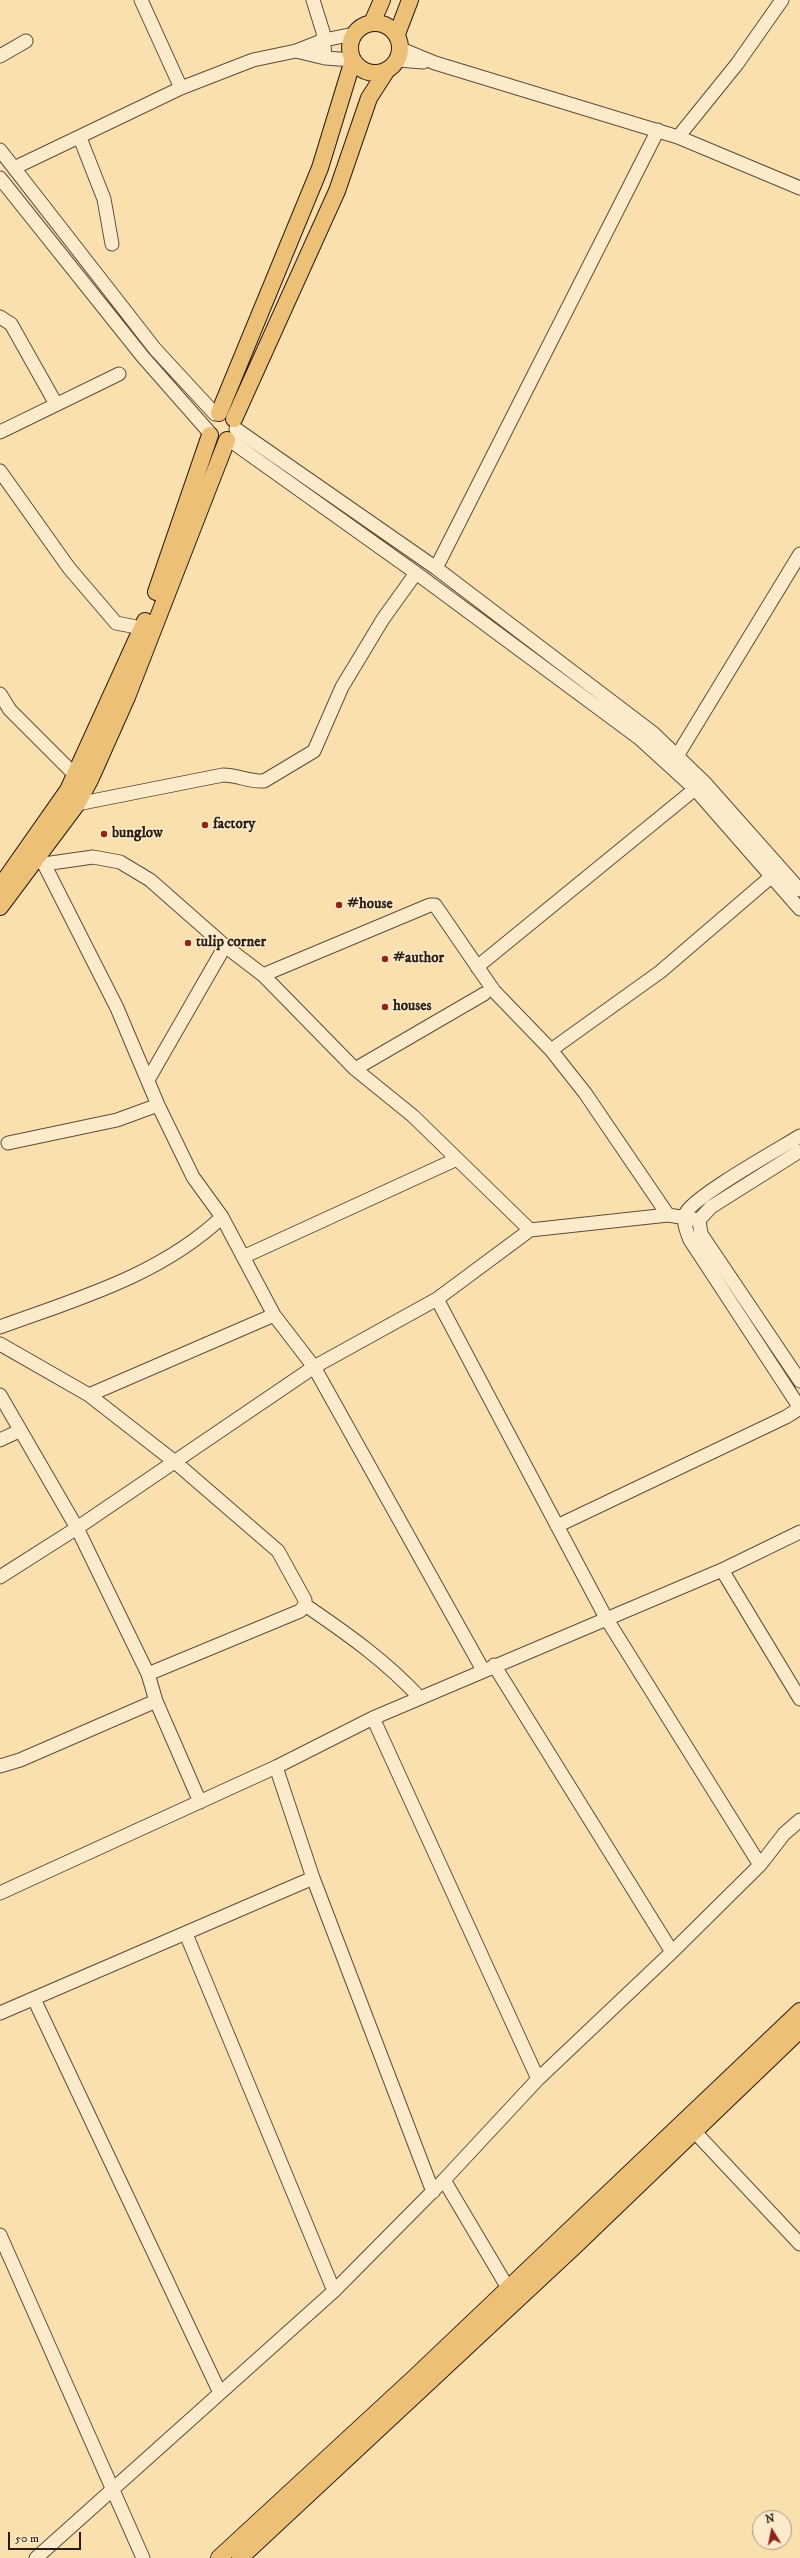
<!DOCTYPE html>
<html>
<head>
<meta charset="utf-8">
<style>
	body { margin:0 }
	#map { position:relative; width:800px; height:2558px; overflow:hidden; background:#fae0af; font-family:"IM FELL DW Pica",serif }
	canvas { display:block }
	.north { position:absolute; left:752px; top:2510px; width:40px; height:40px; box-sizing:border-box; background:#fcebcb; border:1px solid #a89881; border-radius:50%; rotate:350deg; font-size:11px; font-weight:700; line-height:16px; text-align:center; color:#291c12 }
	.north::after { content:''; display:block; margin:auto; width:14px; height:18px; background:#8f2418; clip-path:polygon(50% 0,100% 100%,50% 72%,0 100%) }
	.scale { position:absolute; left:8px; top:2532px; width:73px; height:18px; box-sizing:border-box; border:2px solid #291c12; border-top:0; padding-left:5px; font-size:12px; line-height:14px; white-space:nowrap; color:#291c12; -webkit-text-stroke:3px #fcebcb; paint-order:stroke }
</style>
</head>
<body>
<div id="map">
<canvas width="800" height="2558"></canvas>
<div class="north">N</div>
<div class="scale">50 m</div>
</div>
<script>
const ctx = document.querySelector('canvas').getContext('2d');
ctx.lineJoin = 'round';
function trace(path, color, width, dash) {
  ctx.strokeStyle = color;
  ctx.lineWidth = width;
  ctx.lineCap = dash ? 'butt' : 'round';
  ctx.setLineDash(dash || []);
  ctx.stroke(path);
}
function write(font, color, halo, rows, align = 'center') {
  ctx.font = font + ' "IM FELL DW Pica",serif';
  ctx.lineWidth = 3;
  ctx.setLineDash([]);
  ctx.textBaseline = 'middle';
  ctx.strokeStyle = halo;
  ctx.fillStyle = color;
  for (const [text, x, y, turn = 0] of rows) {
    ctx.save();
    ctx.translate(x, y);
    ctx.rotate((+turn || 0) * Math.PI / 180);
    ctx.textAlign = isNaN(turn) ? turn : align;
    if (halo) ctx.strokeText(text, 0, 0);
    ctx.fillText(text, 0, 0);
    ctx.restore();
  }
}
const minor = new Path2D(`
	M141 0 181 88
	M313 0 323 32 325 58
	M401 49 435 63 678 137 800 188
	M296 51 325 58 353 60
	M0 56 26 41
	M398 60 423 62
	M678 137 737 64 782 0
	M80 138 104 199 112 244
	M0 150 155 349 215 414
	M14 168 181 88 253 60 296 51 324 40 354 34
	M0 178 143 357 209 432
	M0 317 11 324 56 404
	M236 429 436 568 653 733 705 783 800 890
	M0 432 119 374
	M228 439 416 573 639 738 695 789 800 909
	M0 471 69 568 116 623 142 628
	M436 568 658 130
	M0 694 10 710 75 775
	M677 756 800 554
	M77 804 223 775C237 775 250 782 264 781L314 751 342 687 383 619 416 573
	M38 859 44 864 93 857 120 862 150 880 225 946 263 975 355 1069 413 1116 530 1230
	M44 864 117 1008 158 1105 193 1177 222 1217 274 1315 314 1367 483 1670
	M477 967 695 789
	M263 975 430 905H435L494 991 551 1050 585 1093 668 1215
	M551 1050 660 972 772 876
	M355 1069 484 994
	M148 1080 225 946
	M800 1136C779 1149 694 1196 686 1213 682 1221 687 1232 690 1240L800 1408
	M8 1143 117 1120 158 1105
	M800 1151 711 1207 699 1220 701 1234 800 1381
	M243 1257 457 1159
	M437 1299 606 1618 760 1865
	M0 1327C77 1299 161 1275 222 1217
	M0 1344 89 1395 175 1462 278 1551 305 1600V1605L300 1611 148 1674
	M0 1395 77 1528 148 1674 156 1701 200 1802
	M89 1395 274 1315
	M0 1440 19 1431
	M557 1526 786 1417 800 1408
	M722 1570 800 1699
	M0 1577 77 1528 314 1367 437 1299 530 1230 668 1215 699 1220
	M305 1605C346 1633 386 1661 420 1698
	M494 1665 672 1952
	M373 1718 538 2079
	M0 1766 20 1760 156 1701
	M276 1767 313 1878 433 2192
	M0 1893 276 1767 373 1718 722 1570 800 1532
	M186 1934 334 2291
	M34 1999 220 2393
	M0 2013 313 1878
	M694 2131 800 2244
	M444 2180 508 2288
	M0 2235 143 2558
	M36 2558 334 2291 444 2180 538 2079 672 1952 760 1865 784 1834 800 1820`);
const major = new Path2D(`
	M350 48a25 25 0 1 1 50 0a25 25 0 1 1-50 0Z
	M372 23 382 0
	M397 34 410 0
	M219 413 320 168 353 60
	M234 419 337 191 369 98 387 70
	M156 592 210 435
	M0 887 68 790 145 621
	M0 907 77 804 90 780 127 697 227 440
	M219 2558 414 2378 800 2011
	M240 2558 574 2247 800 2030`);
const markers = [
	[205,825,4,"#8f2418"],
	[104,834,4,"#8f2418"],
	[339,905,4,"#8f2418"],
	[188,943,4,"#8f2418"],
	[385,959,4,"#8f2418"],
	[385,1007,4,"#8f2418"]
];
const poiNames = [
	["factory",213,825],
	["bunglow",112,834],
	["#house",347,905],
	["tulip corner",196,943],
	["#author",393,959],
	["houses",393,1007]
];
trace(minor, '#5d4d39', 15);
trace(major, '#291c12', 18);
trace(minor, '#fcebcb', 13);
trace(major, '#edc078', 16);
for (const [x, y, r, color] of markers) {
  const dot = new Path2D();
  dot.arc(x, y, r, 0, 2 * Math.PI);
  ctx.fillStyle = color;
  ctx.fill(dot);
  trace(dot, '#fcebcb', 1.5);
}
write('bold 15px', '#291c12', '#fcebcb', poiNames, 'left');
</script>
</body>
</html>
